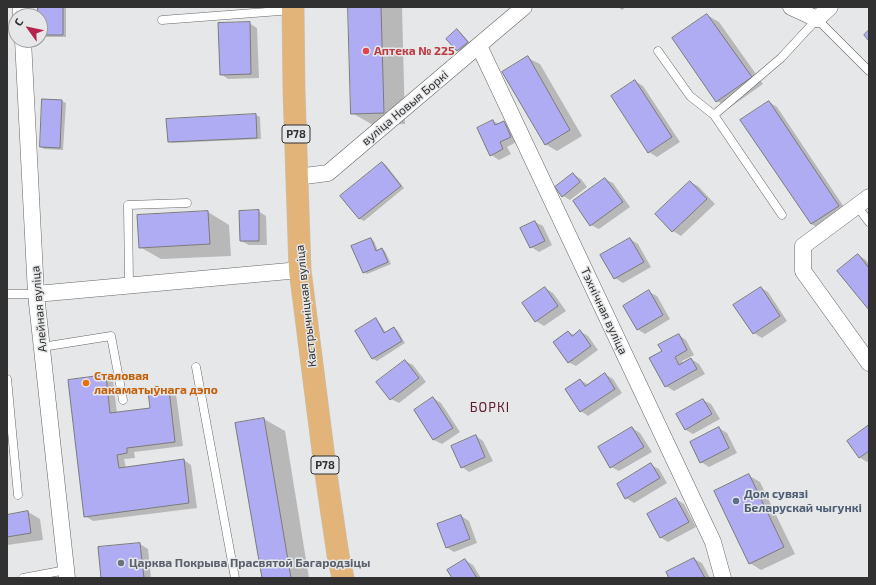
<!DOCTYPE html>
<html>
<head>
<meta charset="utf-8">
<style>
	body { margin:0 }
	#map { position:relative; width:876px; height:585px; overflow:hidden; background:#e6e7e8; font-family:"Exo 2",sans-serif }
	canvas { display:block }
	.frame { position:absolute; inset:0; border:8px solid #313132; pointer-events:none }
	.north { position:absolute; left:8px; top:8px; width:40px; height:40px; box-sizing:border-box; background:#e6e7e8; border:1px solid #9e9e9f; border-radius:50%; rotate:303deg; font-size:11px; font-weight:700; line-height:16px; text-align:center; color:#313132 }
	.north::after { content:''; display:block; margin:auto; width:14px; height:18px; background:#b4234e; clip-path:polygon(50% 0,100% 100%,50% 72%,0 100%) }
</style>
</head>
<body>
<div id="map">
<canvas width="876" height="585"></canvas>
<div class="frame"></div>
<div class="north">С</div>
</div>
<script>
const ctx = document.querySelector('canvas').getContext('2d');
ctx.lineJoin = 'round';
function paint(path, color) {
  ctx.fillStyle = color;
  ctx.fill(path, 'evenodd');
}
function trace(path, color, width, dash) {
  ctx.strokeStyle = color;
  ctx.lineWidth = width;
  ctx.lineCap = dash ? 'butt' : 'round';
  ctx.setLineDash(dash || []);
  ctx.stroke(path);
}
function write(font, color, halo, rows, align = 'center') {
  ctx.font = font + ' "Exo 2",sans-serif';
  ctx.lineWidth = 3;
  ctx.setLineDash([]);
  ctx.textBaseline = 'middle';
  ctx.strokeStyle = halo;
  ctx.fillStyle = color;
  for (const [text, x, y, turn = 0] of rows) {
    ctx.save();
    ctx.translate(x, y);
    ctx.rotate((+turn || 0) * Math.PI / 180);
    ctx.textAlign = isNaN(turn) ? turn : align;
    if (halo) ctx.strokeText(text, 0, 0);
    ctx.fillText(text, 0, 0);
    ctx.restore();
  }
}
const shadow = new Path2D(`
	M39 7H66V37H43L40 35Z
	M349 7H402L405 124 373 125 352 113Z
	M618 7H626L622 10Z
	M707 15 719 22 763 84 729 108 717 101Z
	M249 23 257 28 259 78 228 79 221 74Z
	M457 31 461 33 471 44 461 52 458 50Z
	M528 58 540 64 582 136 557 151 545 144Z
	M635 81 643 86 680 142 657 157 649 152Z
	M62 101 66 103 63 150 44 149 41 147Z
	M769 102 777 107 846 210 819 228 811 224Z
	M256 115 260 117 261 139 172 143 168 141Z
	M493 121 499 124 503 122 511 127 518 141 507 147 511 154 499 160 491 155Z
	M382 163 386 165 404 188 364 221 360 219 342 196Z
	M573 174 581 179 587 187 570 200 563 196Z
	M605 179 613 183 630 207 599 229 591 225Z
	M690 182 698 186 715 204 681 236 673 231 656 214Z
	M258 211 266 216 267 245H249L241 241Z
	M208 212 229 225 231 256 161 259 140 247 138 216Z
	M535 222 543 226 552 245 539 252 531 247Z
	M371 239 374 241 378 251 382 249 385 251 391 264 367 274 364 272Z
	M630 239 638 244 651 267 623 283 615 278Z
	M858 255 866 260 869 264V309Z
	M545 288 553 293 566 311 544 326 536 321 523 303Z
	M761 288 768 292 787 321 762 338 754 333Z
	M649 292 657 296 670 319 645 334 637 329Z
	M376 320 379 322 386 333 394 328 397 330 405 343 377 361 373 359 356 331Z
	M580 331 588 336 598 350 576 366 568 362V332L574 335Z
	M679 335 686 340 694 355 682 361 683 363 691 359 699 364 705 374 674 391 666 386Z
	M405 361 413 365 426 382 399 403 391 399Z
	M605 374 613 379 622 393 588 416 581 411 580 380 589 385Z
	M105 376 113 380 117 413 152 409 168 390 176 394 183 446 134 452 135 458 124 459 126 468 184 460 191 465 197 508 93 521 85 516Z
	M433 398 441 403 460 432 442 444 434 440 415 410Z
	M703 400 711 404 720 419 693 434 686 430Z
	M264 419 285 431 309 578H263Z
	M869 426V461L867 462 859 457Z
	M632 428 640 433 652 452 619 471 611 467Z
	M719 428 727 433 737 453 709 467 701 462Z
	M476 436 483 441 493 461 469 472 462 467Z
	M651 465 659 469 667 483 634 503 626 498Z
	M748 475 760 482 795 554 761 570 750 563Z
	M676 499 684 504 696 527 668 542 660 537Z
	M28 512 40 519 43 540 7 545V516Z
	M461 516 469 521 477 543 454 552 446 547Z
	M140 544 148 549 151 578H102Z
	M694 559 702 563 710 578H670Z
	M465 560 473 565 481 578H453Z`);
const building = new Path2D(`
	M38 7H63V35H40V16H38Z
	M348 7H381L384 113 351 114Z
	M707 14 752 77 716 102 672 38Z
	M250 22 251 74 220 75 218 23Z
	M457 29 468 42 457 51 446 39Z
	M869 30V41L864 35Z
	M528 56 570 130 545 145 502 72Z
	M635 80 672 137 648 153 611 96Z
	M42 99 62 100 60 148 40 147Z
	M769 101 839 206 811 224 740 120Z
	M256 114 257 138 168 142 166 119Z
	M493 120 495 125 504 121 511 137 500 142 503 149 490 156 477 128Z
	M382 162 401 186 359 219 340 196Z
	M573 173 580 182 562 197 555 187Z
	M605 178 623 202 590 226 573 201Z
	M690 181 707 199 672 232 655 214Z
	M259 210V241H240L239 211Z
	M208 211 210 244 139 248 137 215Z
	M535 221 545 241 530 248 520 228Z
	M371 238 376 251 382 248 388 262 363 273 351 246Z
	M630 238 644 262 614 279 600 255Z
	M858 254 869 268V310L837 271Z
	M545 287 558 306 535 322 522 303Z
	M761 287 780 316 753 334 733 305Z
	M649 290 663 315 637 330 623 306Z
	M376 318 384 333 394 327 402 341 372 359 355 331Z
	M580 330 591 346 568 363 553 342 568 331 572 336Z
	M679 334 687 350 675 357 679 365 691 358 697 369 665 387 649 358 662 351 658 345Z
	M405 360 419 378 390 400 376 382Z
	M605 373 615 389 580 412 565 389 580 379 585 386Z
	M106 375 110 413 150 408 148 391 169 389 175 442 127 448V453L117 455 119 468 184 459 189 503 84 517 68 380Z
	M433 397 453 428 433 440 414 410Z
	M703 399 712 414 685 430 676 414Z
	M264 418 291 578H262L235 423Z
	M869 425V451L859 458 847 441Z
	M632 427 644 447 610 468 598 447Z
	M719 427 729 448 700 463 690 442Z
	M476 435 485 457 461 468 451 446Z
	M651 463 660 478 625 499 617 484Z
	M749 474 784 547 749 564 714 491Z
	M676 498 689 522 660 538 647 514Z
	M28 511 31 533 7 537V515Z
	M461 515 470 539 446 548 437 524Z
	M140 543 144 578H101L98 547Z
	M694 558 705 578H669L666 572Z
	M465 559 477 578H452L447 570Z`);
const service = new Path2D(`
	M162 20 293 10
	M658 51 690 96 714 115 782 215
	M714 115 781 58 817 19 869 71
	M857 206 869 222
	M129 285 128 205 187 203
	M7 294H36
	M42 347 111 336 123 400
	M196 367 235 578
	M7 379 18 495
	M23 578 66 570`);
const minor = new Path2D(`
	M21 7V16
	M791 7 817 19 830 7
	M23 40 36 294 67 578
	M479 46 713 542 723 578
	M297 177 328 173 524 7
	M869 197 803 246V271L869 363
	M36 294 300 270`);
const primary = new Path2D(`
	M293 7 294 91 300 270 326 474 338 555 343 578`);
const markers = [
	[366,51,4,"#e0444e"],
	[86,383,4,"#e8710a"],
	[736,501,4,"#5c6f8a"],
	[121,563,4,"#6b7280"]
];
const shields = [
	[296,134,28],
	[325,465,28]
];
const shieldNames = [
	["Р78",296,134],
	["Р78",325,465]
];
const healthNames = [
	["Аптека № 225",374,51]
];
const streetNames = [
	["вуліца Новыя Боркі",405,108,-40],
	["Кастрычніцкая вуліца",306,306,-96],
	["Алейная вуліца",39,309,-95],
	["Тэхнічная вуліца",604,311,65]
];
const foodNames = [
	["Сталовая",94,376],
	["лакаматыўнага дэпо",94,390]
];
const serviceNames = [
	["Дом сувязі",744,494],
	["Беларускай чыгункі",744,508]
];
const worshipNames = [
	["Царква Покрыва Прасвятой Багародзіцы",129,563]
];
const neighbourhoodNames = [
	["БОРКІ",490,408]
];
paint(shadow, '#0003');
paint(building, '#afacf3');
trace(building, '#7a7a7b', 1);
trace(service, '#656667', 9);
trace(minor, '#656667', 17);
trace(primary, '#c5c5c6', 23);
trace(service, '#fff', 8);
trace(minor, '#fff', 16);
trace(primary, '#e2b479', 22);
for (const [x, y, r, color] of markers) {
  const dot = new Path2D();
  dot.arc(x, y, r, 0, 2 * Math.PI);
  ctx.fillStyle = color;
  ctx.fill(dot);
  trace(dot, '#e6e7e8', 1.5);
}
for (const [x, y, w] of shields) {
  const box = new Path2D();
  box.roundRect(x - w / 2, y - 9, w, 18, 3);
  ctx.fillStyle = '#e6e7e8';
  ctx.fill(box);
  trace(box, '#313132', 1);
}
write('bold 11px', '#313132', null, shieldNames);
write('bold 12px', '#be3a42', '#e6e7e8', healthNames, 'left');
write('12px', '#313132', '#e6e7e8', streetNames);
write('bold 12px', '#c56008', '#e6e7e8', foodNames, 'left');
write('bold 12px', '#4e5e75', '#e6e7e8', serviceNames, 'left');
write('bold 12px', '#5b616d', '#e6e7e8', worshipNames, 'left');
ctx.letterSpacing = '1px';
write('13px', '#5e192a', '#e6e7e8', neighbourhoodNames);
ctx.letterSpacing = '0px';
</script>
</body>
</html>
